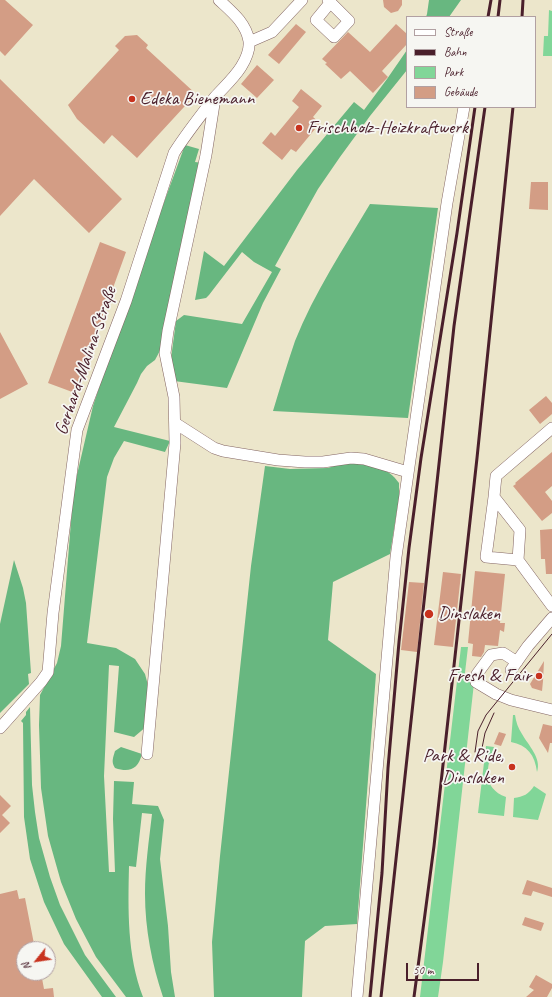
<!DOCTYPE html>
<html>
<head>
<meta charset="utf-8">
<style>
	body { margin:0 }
	#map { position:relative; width:552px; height:997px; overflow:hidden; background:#ece6cb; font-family:Caveat,sans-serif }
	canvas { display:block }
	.legend { position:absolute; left:406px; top:16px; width:130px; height:92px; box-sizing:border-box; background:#f6f6f2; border:1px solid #b1a0a2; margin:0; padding:5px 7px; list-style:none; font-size:12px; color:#4a1f2b }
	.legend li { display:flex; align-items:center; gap:8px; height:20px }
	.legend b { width:20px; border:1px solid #b1a0a2 }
	.north { position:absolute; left:16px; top:941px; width:40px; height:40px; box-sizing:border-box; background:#f6f6f2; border:1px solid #b1a0a2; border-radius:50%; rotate:240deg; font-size:11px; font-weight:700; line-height:16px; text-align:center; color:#4a1f2b }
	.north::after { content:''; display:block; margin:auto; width:14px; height:18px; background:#c8321e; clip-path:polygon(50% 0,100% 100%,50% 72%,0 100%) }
	.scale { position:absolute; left:406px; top:963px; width:73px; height:18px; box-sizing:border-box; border:2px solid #4a1f2b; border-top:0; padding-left:5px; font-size:12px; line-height:14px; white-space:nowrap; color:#4a1f2b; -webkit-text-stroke:3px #f6f6f2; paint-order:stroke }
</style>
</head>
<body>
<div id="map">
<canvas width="552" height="997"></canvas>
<ul class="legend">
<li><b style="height:5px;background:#fff"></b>Straße</li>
<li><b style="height:5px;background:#4a1f2b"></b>Bahn</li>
<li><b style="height:11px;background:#81d698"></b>Park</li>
<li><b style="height:11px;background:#d39d85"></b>Gebäude</li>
</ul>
<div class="north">N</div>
<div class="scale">50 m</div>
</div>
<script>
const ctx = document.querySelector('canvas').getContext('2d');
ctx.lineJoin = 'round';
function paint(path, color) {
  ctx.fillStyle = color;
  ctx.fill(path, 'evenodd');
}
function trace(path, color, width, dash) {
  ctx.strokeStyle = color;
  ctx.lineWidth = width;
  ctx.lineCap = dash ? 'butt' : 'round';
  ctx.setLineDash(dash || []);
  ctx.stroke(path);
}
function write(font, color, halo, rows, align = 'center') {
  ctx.font = font + ' Caveat,sans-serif';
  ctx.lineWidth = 3.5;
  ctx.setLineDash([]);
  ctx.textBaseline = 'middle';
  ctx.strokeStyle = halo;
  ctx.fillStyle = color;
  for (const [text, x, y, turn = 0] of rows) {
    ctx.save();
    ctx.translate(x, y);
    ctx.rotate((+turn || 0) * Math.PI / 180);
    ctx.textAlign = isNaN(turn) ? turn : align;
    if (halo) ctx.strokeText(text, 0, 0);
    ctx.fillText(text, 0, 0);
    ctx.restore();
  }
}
const green = new Path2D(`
	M549 10 552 11V56H543L544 36H548Z
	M461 647H468L464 681 474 683 443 962 438 997H420Z
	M513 715H515C516 722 518 728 522 734 528 745 542 758 537 772 535 755 527 745 511 742Z
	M486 746 494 747C486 768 482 788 506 797L504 816 478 813Z
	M534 786 546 794 538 820 513 817 514 798C523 797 529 794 534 786Z`);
const forest = new Path2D(`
	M429 0H461L449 17H426L427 14Z
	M407 50V70L370 116 340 157 318 189 275 266 281 269 263 303 227 388 174 381 170 366 176 321 184 315 242 324 272 272 254 262 242 252 209 295 206 298 195 300 204 251 224 266 297 170 354 102 364 110 387 79Z
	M185 145 199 149 195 162 203 163 163 345 155 360 147 366 141 374 137 383 114 427 170 441 165 452 124 441 114 458 107 477 87 643 116 648 135 659 145 674 149 689 147 726 134 737 114 732 119 666 109 665 104 776 109 872H115L113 819 114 781 134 782 132 804 158 806 164 820 160 859 168 926 171 972 175 997H163C152 964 145 929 145 894 145 867 149 840 152 814L142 813 136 867 129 866C128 910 127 955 143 997H126L96 957 76 919 61 882 48 836 41 788 39 725 40 695 57 663 61 646 72 509 76 479 93 406 130 295Z
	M370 204 438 208 408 418 273 411C280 388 287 364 295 341 314 293 344 248 370 204Z
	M353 462C371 464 388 467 399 483V498L390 554 333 582 328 640 376 674 357 924 325 926 305 941 302 997H214L212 942 220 856 251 566 265 466 290 469 328 468 340 464Z
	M14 560 23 588 26 603 31 673 28 674 29 684 0 713V624Z
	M30 707 32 785 35 812 39 838 50 877 60 905 85 955 116 997H102L64 944 44 902 30 859 24 817 23 723 21 721 26 715V712Z
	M121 747 142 754C138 769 130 773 115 768 111 762 113 758 115 751Z`);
const building = new Path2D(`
	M0 0H5L33 25 5 56 0 51Z
	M383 0H402V5L398 11 391 13 384 7Z
	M296 24 306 32 279 64 268 55Z
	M396 24 407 34V44L382 71 388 77 373 93 350 71 341 79 325 64 327 63 322 59 348 32 370 52Z
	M137 35 148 45 146 48 196 94 137 158 112 135 104 144 77 119 68 105 119 50 115 46 125 36Z
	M257 65 274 80 257 98 241 84Z
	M0 79 122 199 89 233 34 179 0 216Z
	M301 89 322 106 313 117 320 123 296 152 291 149 282 160 262 143 271 132 275 136 299 107 292 101Z
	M531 182H548V210L529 209Z
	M100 242 126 252 75 393 48 383Z
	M0 332 28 384 0 399Z
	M546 396 552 403V414L540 424 529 410Z
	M552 452V486L545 492 552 501V513L542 521 513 486 516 484 515 483Z
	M552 529V574H546L545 559H541L540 530Z
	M475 571 505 574 500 623H505L504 632 500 630 498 646 485 645 484 652 481 657 472 656 473 644 468 643Z
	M443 572 461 574 453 647 434 645Z
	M409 582 424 583 417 652 401 650Z
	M544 661 543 681 542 691 532 688 530 684Z
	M543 724 552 726V743H550L548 753 539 738Z
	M499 732 506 734 501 746 494 744Z
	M0 795 11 806 2 815 10 823 0 833Z
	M527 880 552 888V897L533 891 531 896 522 894Z
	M17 890 19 899 25 898 35 949H24V973H41L44 989 53 988 54 997H0V894Z
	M525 917 544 923 541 931 522 925Z
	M536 975 552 984V988L547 997H526L534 990 529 987Z`);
const minor = new Path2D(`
	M328 0 349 21 334 37 316 20 330 3
	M249 42 272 32 302 0
	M175 423 214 448 223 451 278 460 305 462H323L351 458 364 459 408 472
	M552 428 496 476 494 497 520 530 518 560 552 606
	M494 497 486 557 518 560
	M517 662 503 653 491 655 477 674 476 682 496 694 511 700 552 710
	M511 670 528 646 552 618
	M0 728 41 682 48 672 53 613 77 430 126 301 174 153C186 134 201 115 215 97 224 87 234 78 241 67 246 59 250 50 249 41 246 23 232 12 219 0
	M147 754 175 443 174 397 165 353 168 331 206 155 215 98
	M357 997 396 557 447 203 464 107`);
const tram = new Path2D(`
	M475 752 478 731 486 715 552 634
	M481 753 485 733 494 713`);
const rail = new Path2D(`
	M488 17 491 0
	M498 17 500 0
	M522 17 523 0
	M370 997 382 873 388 768 399 642 409 548 421 458 457 233 475 107
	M381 997 454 326 485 107
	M414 997 434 846 477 458 513 107`);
const markers = [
	[132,99,4,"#c8321e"],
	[299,128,4,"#c8321e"],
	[429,614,5,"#c8321e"],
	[539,676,4,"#c8321e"],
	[512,767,4,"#c8321e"]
];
const poiNames = [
	["Edeka Bienemann",140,99],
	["Frischholz-Heizkraftwerk",307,128],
	["Dinslaken",438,614],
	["Fresh & Fair",531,676,"right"],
	["Park & Ride,",504,756,"right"],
	["Dinslaken",504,778,"right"]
];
const streetNames = [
	["Gerhard-Malina-Straße",86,361,-71]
];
paint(green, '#81d698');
paint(forest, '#68b780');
paint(building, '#d39d85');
trace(minor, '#836563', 12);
trace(minor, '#fff', 11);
trace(tram, '#4a1f2b', 1);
trace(rail, '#4a1f2b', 3);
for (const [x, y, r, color] of markers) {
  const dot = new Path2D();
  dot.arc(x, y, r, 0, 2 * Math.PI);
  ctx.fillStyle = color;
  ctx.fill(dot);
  trace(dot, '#f6f6f2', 1.5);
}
write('19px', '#4a1f2b', '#f6f6f2', poiNames, 'left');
write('19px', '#4a1f2b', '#f6f6f2', streetNames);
</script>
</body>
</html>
